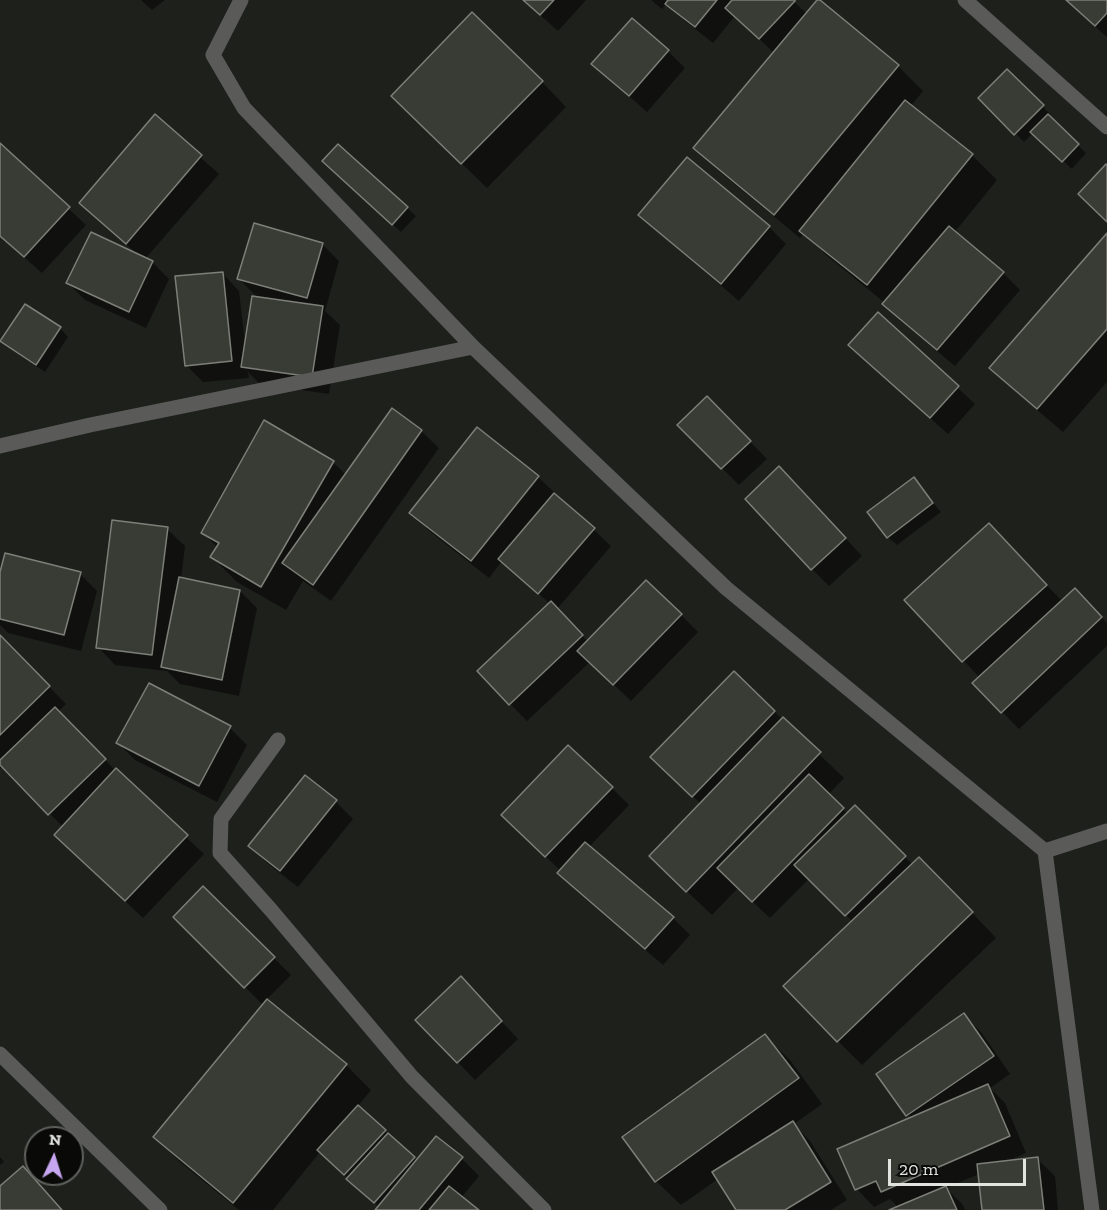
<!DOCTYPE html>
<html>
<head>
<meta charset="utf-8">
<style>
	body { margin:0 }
	#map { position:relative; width:1107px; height:1210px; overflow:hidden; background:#1e201b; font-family:"Zilla Slab",serif }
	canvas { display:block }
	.north { position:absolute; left:24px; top:1126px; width:60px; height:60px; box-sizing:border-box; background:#090a07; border:2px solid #5f615d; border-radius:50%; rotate:4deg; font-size:16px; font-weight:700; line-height:24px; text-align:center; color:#e1e3df }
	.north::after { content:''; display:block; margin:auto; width:21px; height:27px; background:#c7a6f0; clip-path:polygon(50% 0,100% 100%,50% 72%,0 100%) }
	.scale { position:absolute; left:888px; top:1159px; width:138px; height:27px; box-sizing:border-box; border:3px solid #e1e3df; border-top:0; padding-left:8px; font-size:18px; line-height:21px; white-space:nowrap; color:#e1e3df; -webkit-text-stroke:4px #090a07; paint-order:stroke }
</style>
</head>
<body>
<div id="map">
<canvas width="1107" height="1210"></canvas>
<div class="north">N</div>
<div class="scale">20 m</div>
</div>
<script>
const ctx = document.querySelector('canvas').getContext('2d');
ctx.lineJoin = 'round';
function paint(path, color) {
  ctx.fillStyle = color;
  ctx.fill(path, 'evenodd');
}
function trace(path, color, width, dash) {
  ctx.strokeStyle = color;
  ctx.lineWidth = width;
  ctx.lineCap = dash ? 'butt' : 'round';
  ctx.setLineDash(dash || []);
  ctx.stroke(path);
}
const shadow = new Path2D(`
	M141 0H165L152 10Z
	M523 0H586L558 31Z
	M651 0H792L807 14 818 0 898 66 923 91 910 107 972 155 997 180 954 233 1003 273 1020 290 955 366 901 321 885 303 826 255 804 233 800 238 720 172 695 147 774 53 735 16 713 43 685 21 667 3 662 9Z
	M1066 0H1107V37L1073 7Z
	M668 51 685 68 647 112 593 64Z
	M1007 71 1051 115 1049 117 1086 153 1072 169 1033 133 1024 142 980 98Z
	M542 82 566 107 487 188 417 120Z
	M155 117 219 174 145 259 152 262 169 279 146 328 85 300 68 283 138 255 81 203Z
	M0 145 86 225 42 273 0 236Z
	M333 170 407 208 416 216 401 232Z
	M640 215 769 227 786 244 739 301 658 232Z
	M1107 235V382L1063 432 1016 392 992 368Z
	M322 244 339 261 325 311 340 325 329 394 260 384 248 372 249 378 203 382 186 365 222 273 239 291 245 343 259 299 239 279Z
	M878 314 975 404 948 434 867 362Z
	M60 328 68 337 45 372 11 349 2 340Z
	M707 398 767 459 739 485 679 425Z
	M392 410 421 431 439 448 331 601 303 581 286 610 237 582 212 557 218 548 202 532 333 462 346 475Z
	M538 477 611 546 557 609 588 642 681 615 698 632 631 701 590 662 527 721 479 672 550 604 502 561 489 578 428 530 411 512Z
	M913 479 941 512 897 545 888 537Z
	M797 486 862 556 829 586 812 569Z
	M989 525 1062 601 1092 607 1107 623V646L1019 729 974 683 980 678 906 600Z
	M167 529 185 546 181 579 240 591 257 608 239 696 180 684 167 671 115 665 98 647Z
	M80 574 97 591 81 651 8 633 0 625V578Z
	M0 637 66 704 58 712 116 771 204 854 143 918 73 852 63 827 3 766 0 768Z
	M734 673 844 778 828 795 848 814 855 807 913 865 944 883 996 938 862 1065 838 1041 853 922 810 878 770 918 738 888 712 915 676 881 701 804 670 774Z
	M230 728 247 745 217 802 135 760 118 743Z
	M612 788 629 805 589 847 673 918 690 935 663 965 576 891 559 873 561 871 520 832Z
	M336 802 353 819 298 887 267 863 250 846Z
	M203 888 291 975 266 1000 346 1065 371 1090 358 1106 417 1161 436 1138 462 1159 479 1176 461 1198 476 1210H377L379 1207 320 1152 273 1210H239L180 1162 155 1137 263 1005 175 917Z
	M478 996 518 1039 475 1080 417 1020Z
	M964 1015 981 1032 1010 1074 990 1088 1005 1103 1026 1153 1008 1161 1037 1159 1055 1176 1058 1210H983L979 1174 946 1188 963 1205 965 1210H893L899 1208 890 1199 874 1207 857 1189 839 1150 911 1119 879 1074Z
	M765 1036 790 1060 822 1104 794 1124 810 1141 847 1200 831 1210H738L718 1179 681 1205 656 1181Z
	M0 1157 4 1162 0 1165Z
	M23 1168 48 1193 63 1210H0V1188Z`);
const building = new Path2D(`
	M523 0H554L540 15Z
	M668 0H717L695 27 665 4Z
	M732 0H795V1L759 39 725 8Z
	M817 0H820L899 65 774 215 693 148Z
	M1066 0H1107V13L1095 26Z
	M472 12 543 81 461 164 391 96Z
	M632 18 669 50 629 96 591 64Z
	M1007 69 1044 105 1014 135 978 98Z
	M905 100 973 154 867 285 799 231Z
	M155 114 202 155 126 244 79 203Z
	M1048 114 1079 144 1062 162 1030 132Z
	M0 143 70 207 24 257 0 236Z
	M338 144 408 207 392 225 322 161Z
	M687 157 770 226 721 284 638 215Z
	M1106 164 1107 165V222L1078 194Z
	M254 223 323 243 307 298 237 279Z
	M949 226 1004 272 937 350 882 304Z
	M91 232 153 261 129 312 66 283Z
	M1107 233V329L1037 409 989 368Z
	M223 272 232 361 185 366 175 276Z
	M252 296 323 306 312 377 241 367Z
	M25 304 61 327 36 365 0 341Z
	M878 312 959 386 930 418 848 345Z
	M707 396 751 441 721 469 677 425Z
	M392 408 422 430 313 585 282 563Z
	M264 420 334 461 261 587 210 557 219 543 201 533Z
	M477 427 539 476 471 561 409 513Z
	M779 466 846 538 811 570 745 499Z
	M914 477 933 503 887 538 867 512Z
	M554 493 595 528 538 594 498 559Z
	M112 520 168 527 152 655 96 648Z
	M989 523 1047 585 962 662 904 600Z
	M5 553 81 572 64 635 0 619V572Z
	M179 577 240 590 222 680 161 667Z
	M646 580 682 614 613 685 577 651Z
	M1075 588 1102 617 1001 713 972 683Z
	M551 601 583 635 509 705 477 671Z
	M0 635 50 686 0 735Z
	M734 671 775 711 692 797 650 757Z
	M149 683 231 726 199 786 116 743Z
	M55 707 106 759 48 815 0 765V760Z
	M783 717 821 752 686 892 649 856Z
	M568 745 613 787 545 857 501 815Z
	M116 768 188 835 125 901 54 835Z
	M809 774 844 808 752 902 717 868Z
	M305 775 337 800 280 871 248 846Z
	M855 805 906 856 845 916 794 865Z
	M585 842 674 917 645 949 557 873Z
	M919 857 973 912 837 1042 783 986Z
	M203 886 275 957 244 988 173 917Z
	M461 976 502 1021 457 1063 415 1020Z
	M267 999 347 1064 233 1203 153 1137Z
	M964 1013 994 1056 906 1116 876 1074Z
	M765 1034 799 1078 655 1182 622 1137Z
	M988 1084 1010 1136 881 1192 876 1181 855 1190 837 1149Z
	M358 1105 386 1130 344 1175 317 1150Z
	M793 1121 831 1182 785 1210H736L712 1172Z
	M388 1133 415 1157 374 1203 346 1179Z
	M436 1136 463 1157 419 1210H375Z
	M1038 1157 1044 1210H982L977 1164Z
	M23 1166 62 1210H0V1186Z
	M449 1186 479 1210H429Z
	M946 1186 957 1210H889Z`);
const street = new Path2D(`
	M241 0 213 55 244 108 473 347 726 588 1045 851 1092 1210
	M965 0 1107 127
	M0 446 90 425 473 347
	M278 740 221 819 220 853 271 910 412 1077 544 1210
	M1045 851 1107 831
	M0 1054 160 1210`);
paint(shadow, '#0007');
paint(building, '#393b35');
trace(building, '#7d7f78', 1.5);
trace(street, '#5a5b58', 15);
</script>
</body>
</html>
